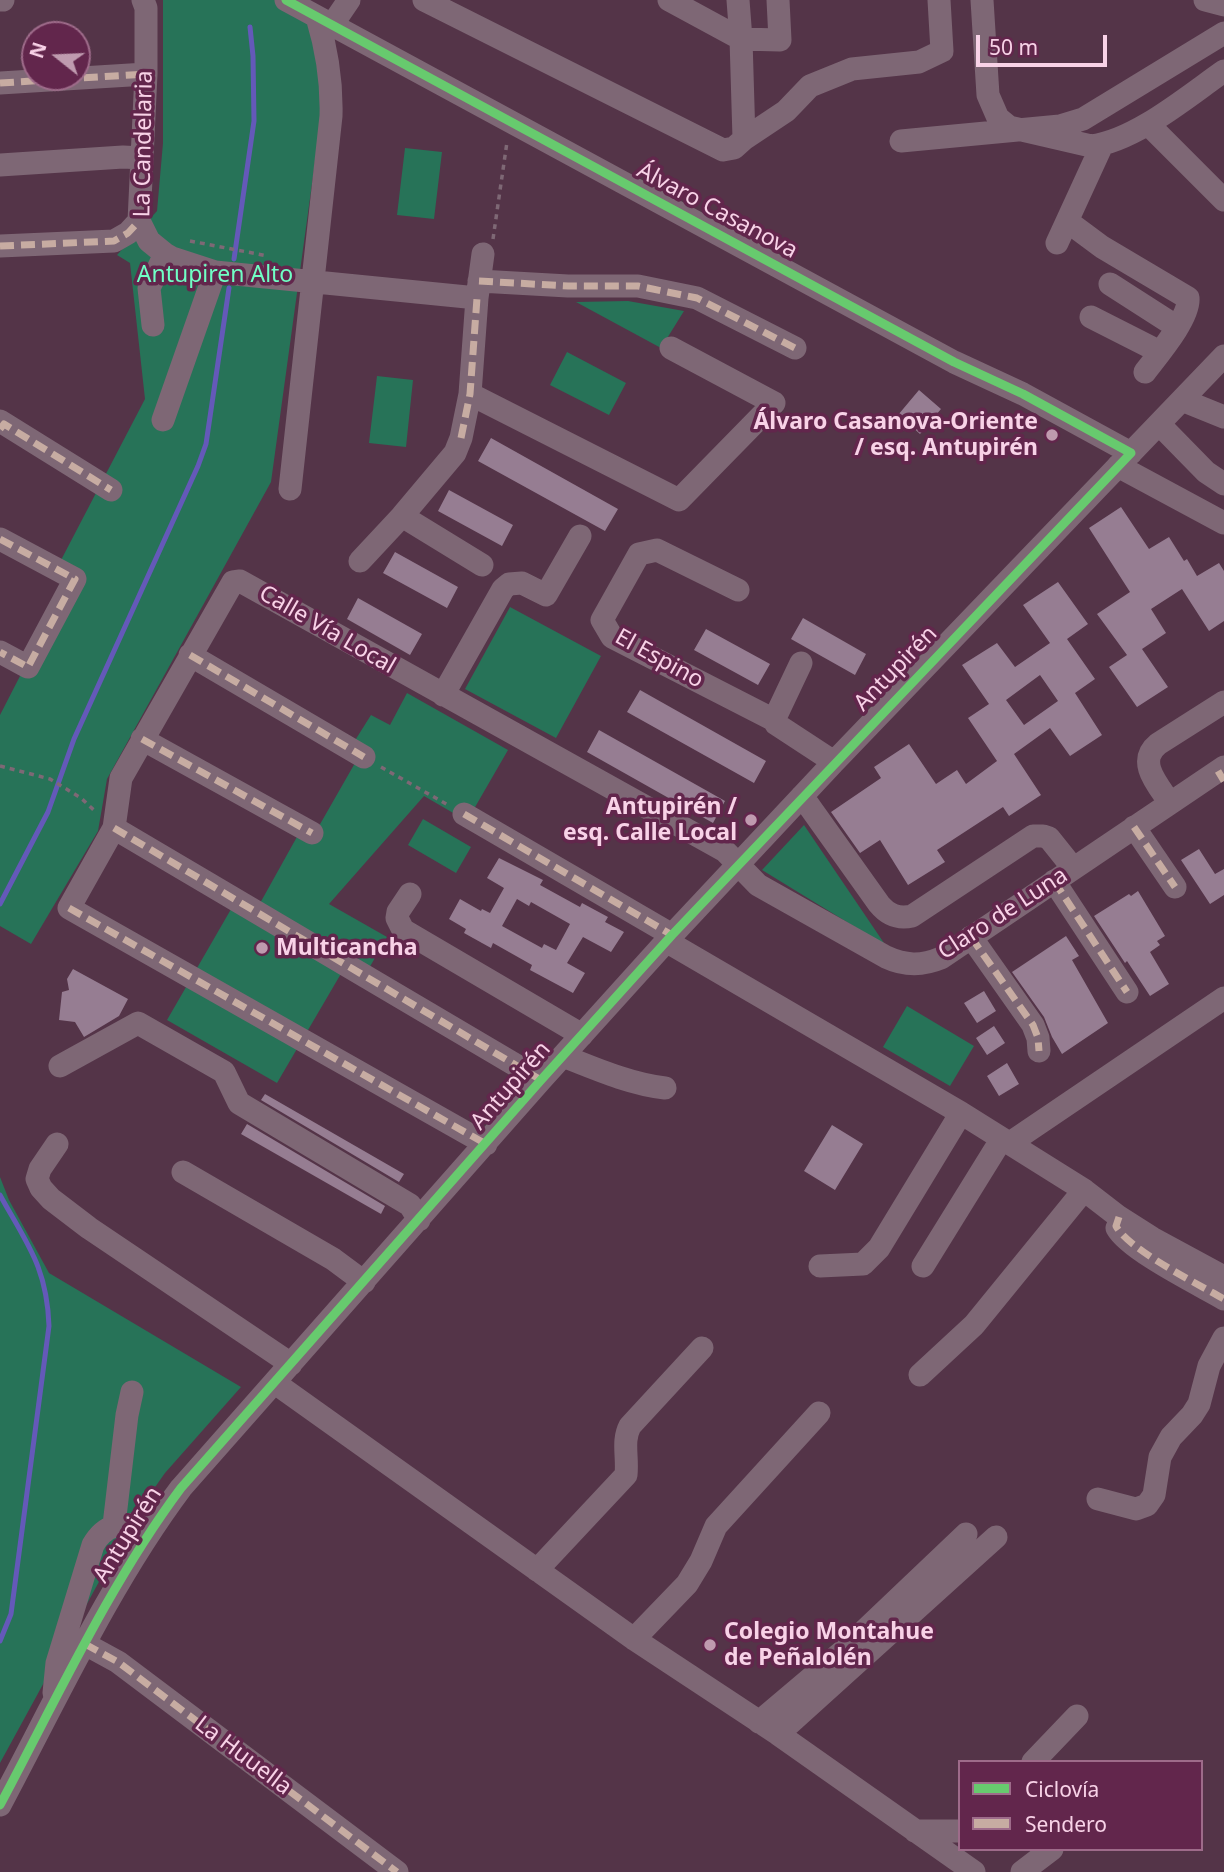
<!DOCTYPE html>
<html>
<head>
<meta charset="utf-8">
<style>
	body { margin:0 }
	#map { position:relative; width:1224px; height:1872px; overflow:hidden; background:#543448; font-family:"Noto Sans",sans-serif }
	canvas { display:block }
	.legend { position:absolute; left:958px; top:1760px; width:245px; height:91px; box-sizing:border-box; background:#62264c; border:2px solid #9e6b8a; margin:0; padding:9px 12px; list-style:none; font-size:21px; color:#f8d2e7 }
	.legend li { display:flex; align-items:center; gap:14px; height:35px }
	.legend b { width:35px; border:2px solid #9e6b8a }
	.north { position:absolute; left:21px; top:21px; width:70px; height:70px; box-sizing:border-box; background:#62264c; border:2px solid #9e6b8a; border-radius:50%; rotate:288deg; font-size:19px; font-weight:700; line-height:28px; text-align:center; color:#f8d2e7 }
	.north::after { content:''; display:block; margin:auto; width:24px; height:32px; background:#bf9baf; clip-path:polygon(50% 0,100% 100%,50% 72%,0 100%) }
	.scale { position:absolute; left:976px; top:35px; width:131px; height:32px; box-sizing:border-box; border:4px solid #f8d2e7; border-top:0; padding-left:9px; font-size:21px; line-height:24px; white-space:nowrap; color:#f8d2e7; -webkit-text-stroke:5px #62264c; paint-order:stroke }
</style>
</head>
<body>
<div id="map">
<canvas width="1224" height="1872"></canvas>
<ul class="legend">
<li><b style="height:9px;background:#67ca6e"></b>Ciclovía</li>
<li><b style="height:9px;background:#c7aca2"></b>Sendero</li>
</ul>
<div class="north">N</div>
<div class="scale">50 m</div>
</div>
<script>
const ctx = document.querySelector('canvas').getContext('2d');
ctx.lineJoin = 'round';
function paint(path, color) {
  ctx.fillStyle = color;
  ctx.fill(path, 'evenodd');
}
function trace(path, color, width, dash) {
  ctx.strokeStyle = color;
  ctx.lineWidth = width;
  ctx.lineCap = dash ? 'butt' : 'round';
  ctx.setLineDash(dash || []);
  ctx.stroke(path);
}
function write(font, color, halo, rows, align = 'center') {
  ctx.font = font + ' "Noto Sans",sans-serif';
  ctx.lineWidth = 7;
  ctx.setLineDash([]);
  ctx.textBaseline = 'middle';
  ctx.strokeStyle = halo;
  ctx.fillStyle = color;
  for (const [text, x, y, turn = 0] of rows) {
    ctx.save();
    ctx.translate(x, y);
    ctx.rotate((+turn || 0) * Math.PI / 180);
    ctx.textAlign = isNaN(turn) ? turn : align;
    if (halo) ctx.strokeText(text, 0, 0);
    ctx.fillText(text, 0, 0);
    ctx.restore();
  }
}
const green = new Path2D(`
	M163 0H306L323 87 322 111 271 482 107 779 98 831 31 944 0 926V715L75 569 60 562 145 399 130 263 117 255 157 211 163 143Z
	M405 148 442 152 434 219 397 215Z
	M628 301 684 311 661 348 576 302Z
	M567 352 626 383 609 415 550 385Z
	M377 376 413 380 406 447 369 443Z
	M510 607 601 656 556 738 465 689Z
	M407 693 508 750 467 821 424 796 329 904 387 937 368 970 349 960 277 1083 167 1020 234 904 254 914 298 835 311 840 363 749 354 742 371 715 390 725Z
	M423 819 471 847 456 873 408 845Z
	M804 825 886 946 762 870Z
	M907 1006 974 1046 950 1086 883 1047Z
	M0 1177 9 1200 49 1273 241 1387 165 1473 136 1514 0 1763Z`);
const stream = new Path2D(`
	M234 259 254 121 253 56 250 27
	M0 904 48 812 74 739 198 466 206 444 229 288
	M0 1195C27 1244 47 1267 49 1326L11 1614 0 1641`);
const building = new Path2D(`
	M919 390 941 409 920 434 910 425 904 431 893 421Z
	M491 438 618 509 605 531 478 461Z
	M449 490 513 525 502 546 438 511Z
	M1121 507 1149 549 1169 537 1184 561 1187 559 1197 576 1219 563 1224 571V621L1209 631 1182 589 1151 609 1166 633 1142 649 1168 687 1137 707 1109 667 1127 655 1097 614 1130 592 1089 528Z
	M395 552 458 587 447 608 383 573Z
	M1058 582 1088 624 1067 639 1095 679 1075 693 1102 735 1070 756 1050 728 1014 754 1041 795 1009 816 1003 807 937 850 945 862 908 885 880 840 860 853 831 812 881 778 874 767 909 744 936 784 957 770 966 784 997 761 968 718 989 704 962 665 997 643 1015 667 1050 643 1023 605ZM1040 675 1058 701 1024 725 1006 700Z
	M358 598 422 634 410 655 347 619Z
	M803 618 866 654 855 675 791 639Z
	M706 629 770 664 758 685 694 650Z
	M640 690 766 761 754 783 627 712Z
	M599 730 725 801 713 823 587 752Z
	M1199 849 1215 874 1224 869V895L1210 904 1181 860Z
	M499 858 543 880 540 885 580 907 582 903 608 917 605 922 624 932 611 952 583 937 567 963 585 973 573 993 530 970 532 965 493 943 491 948 464 933 466 929 449 919 460 899 481 911 482 909 490 913 504 888 487 878ZM517 899 529 906 531 902 570 924 556 950 544 944 542 948 502 926Z
	M1138 891 1165 936 1157 941 1160 945 1150 952 1169 984 1150 996 1127 961 1125 963 1094 916 1129 894 1131 896Z
	M1066 936 1079 956 1072 960 1108 1023 1062 1054 1052 1037 1044 1017 1012 972Z
	M73 969 128 999 119 1016 84 1037 75 1022 59 1020 62 992 69 990 67 979Z
	M984 991 996 1011 977 1023 964 1003Z
	M994 1026 1005 1043 987 1055 976 1038Z
	M1007 1063 1019 1084 999 1096 987 1076Z
	M265 1094 404 1174 399 1182 261 1100Z
	M247 1124 385 1206 381 1214 241 1134Z
	M832 1125 863 1144 835 1190 804 1171Z`);
const path = new Path2D(`
	M493 239 507 142
	M190 241 268 256
	M0 766 50 779 81 798 97 813
	M381 767 448 805`);
const minor = new Path2D(`
	M0 0H3
	M143 0 146 8V74L139 221 149 241 165 254 172 258 215 272 477 298 483 254
	M286 0 954 362 1023 394 1131 453
	M424 0 723 150 734 148 744 139 741 39 738 0
	M669 0 741 39 780 40 778 0
	M982 0 988 95 998 118 1009 127 1091 146C1135 141 1188 96 1224 71
	M1205 0 1224 5
	M332 25 349 0
	M0 83 146 74
	M1148 124 1224 200
	M744 139 786 111 810 86 852 69 919 62 942 51 939 0
	M901 141 1060 126 1083 119 1224 33
	M0 165 123 157 142 158
	M1067 221 1102 247 1188 298C1190 318 1157 356 1145 372
	M1057 243 1102 145
	M0 246 114 241 128 233 139 221
	M479 281 568 286H638L697 298 795 348
	M1110 284 1177 327
	M1091 317 1160 352
	M153 325 149 288 165 254
	M470 394 679 500 774 403 671 348
	M1182 400 1224 417
	M163 420 215 272
	M0 421 111 490
	M1159 424 1206 472 1224 484
	M1118 466 1224 523
	M290 489 331 116C332 81 327 50 317 17
	M402 516 482 565
	M0 539 75 579 28 667 0 652
	M360 561 402 516 455 453 461 438 470 394 477 298
	M738 590 657 550 639 554 602 620 612 637 774 720
	M190 655 364 757
	M801 663 774 720 776 724 834 762
	M443 695 503 589 509 584 522 583 546 595 580 536
	M142 739 312 833
	M802 796 879 904C888 915 898 919 912 916L1033 836H1043L1049 838 1073 868
	M1170 803C1158 785 1136 762 1158 744L1224 702
	M464 814 672 935
	M1134 827 1175 887
	M114 828 541 1080
	M1054 881 1127 992
	M410 894 398 912 397 918 403 930 582 1035
	M971 937 1033 1025 1038 1038 1039 1051
	M666 941 961 1113 1084 1190 1119 1217 1152 1238 1224 1277
	M563 1056C596 1069 630 1084 665 1088
	M60 1066 138 1023 224 1072 239 1103 410 1205 419 1220
	M1010 1143 1224 998
	M57 1144 40 1169 37 1179 41 1188 51 1199 89 1228 291 1364
	M486 1144 69 908 114 828 121 778 233 582 240 581 725 851 758 885 886 957C905 966 922 966 941 958L1224 767
	M183 1172 333 1259 364 1282
	M1117 1228C1129 1250 1200 1285 1224 1299
	M820 1266 863 1264 879 1248 961 1113
	M923 1266 1001 1140
	M920 1375 974 1325 1084 1190
	M275 1383 634 1639 778 1734 974 1872
	M1098 1499 1136 1509 1147 1505 1154 1495 1160 1457 1171 1437 1192 1415 1199 1404 1209 1366 1224 1338
	M114 1525 127 1415 132 1392
	M537 1570 626 1475C628 1457 622 1441 630 1426L702 1348
	M634 1639 687 1584 701 1561 716 1526 819 1413
	M85 1644 118 1662 397 1872
	M54 1693 57 1663 93 1545C108 1519 126 1525 153 1525
	M759 1722 843 1651 966 1534
	M778 1734 996 1537
	M1033 1762 1077 1716
	M0 1805C56 1700 110 1583 181 1488L541 1080 672 935 834 762 1224 356
	M915 1831H960
	M1022 1872 1052 1849`);
const quiet = new Path2D(`
	M0 83 146 74
	M0 246 114 241 128 233 139 221
	M479 281 568 286H638L697 298 795 348
	M0 429 4 424 111 490
	M461 438 470 394 477 298
	M0 539 75 579 28 667 0 652
	M190 655 364 757
	M142 739 312 833
	M1218 771 1224 781
	M464 814 672 935
	M1134 827 1175 887
	M114 828 541 1080
	M1054 881 1127 992
	M69 908 486 1144
	M971 937 1033 1025 1038 1038 1039 1051
	M1119 1217 1116 1226C1129 1250 1198 1284 1224 1299
	M85 1644 118 1662 397 1872`);
const cycleway = new Path2D(`
	M0 1805C56 1700 110 1583 181 1488L541 1080 672 935 1131 453 1023 394 954 362 286 0`);
const markers = [
	[1052,435,7,"#bf9baf"],
	[751,820,7,"#bf9baf"],
	[262,948,7,"#bf9baf"],
	[710,1645,7,"#bf9baf"]
];
const streetNames = [
	["La Candelaria",144,144,-89],
	["Álvaro Casanova",717,211,28],
	["Calle Vía Local",327,630,30],
	["El Espino",659,659,29],
	["Antupirén",896,669,-46],
	["Claro de Luna",1003,914,-33],
	["Antupirén",511,1086,-49],
	["Antupirén",128,1535,-58],
	["La Huuella",243,1756,37]
];
const parkNames = [
	["Antupiren Alto",215,275]
];
const poiNames = [
	["Álvaro Casanova-Oriente",1038,422],
	["/ esq. Antupirén",1038,448],
	["Antupirén /",737,807],
	["esq. Calle Local",737,833],
	["Multicancha",276,948,"left"],
	["Colegio Montahue",724,1632,"left"],
	["de Peñalolén",724,1658,"left"]
];
paint(green, '#277358');
trace(stream, '#6459b9', 5);
paint(building, '#967d92');
trace(path, '#7e6875', 3.5, [5, 5]);
trace(minor, '#7e6775', 23);
trace(quiet, '#c7aca2', 7, [14, 7]);
trace(cycleway, '#67ca6e', 9);
for (const [x, y, r, color] of markers) {
  const dot = new Path2D();
  dot.arc(x, y, r, 0, 2 * Math.PI);
  ctx.fillStyle = color;
  ctx.fill(dot);
  trace(dot, '#62264c', 2.5);
}
write('23px', '#f8d2e7', '#62264c', streetNames);
write('23px', '#70ffc5', '#62264c', parkNames);
write('bold 23px', '#f8d2e7', '#62264c', poiNames, 'right');
</script>
</body>
</html>
